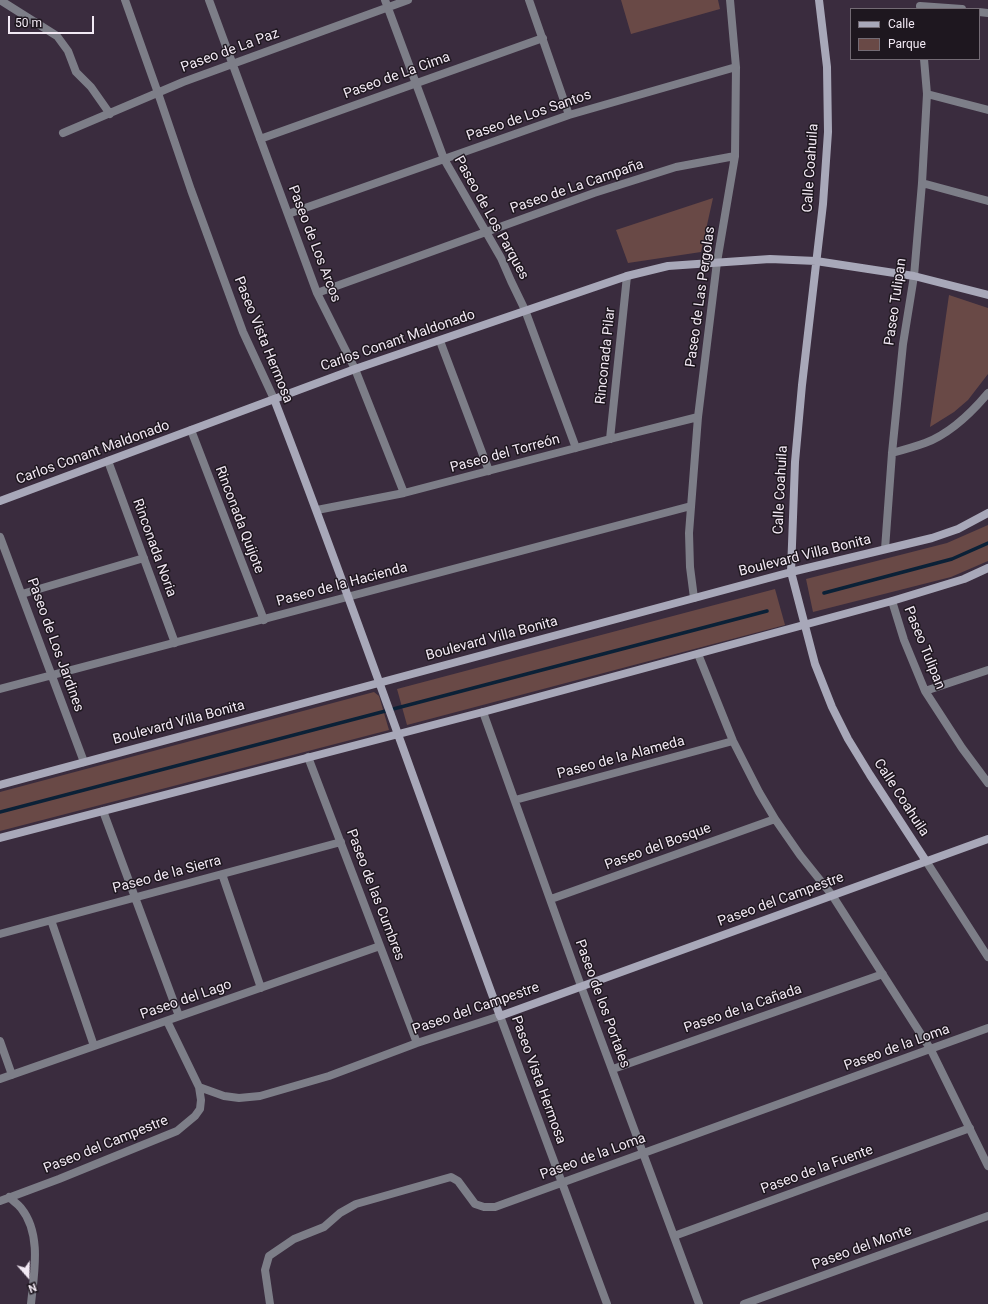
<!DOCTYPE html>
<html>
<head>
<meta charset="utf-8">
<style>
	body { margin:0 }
	#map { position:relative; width:988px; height:1304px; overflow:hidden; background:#3a2c3e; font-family:Roboto,sans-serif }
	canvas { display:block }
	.legend { position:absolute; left:850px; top:8px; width:130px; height:52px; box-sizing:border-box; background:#1e171f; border:1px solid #736b74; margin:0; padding:5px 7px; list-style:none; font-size:12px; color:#f2e9f4 }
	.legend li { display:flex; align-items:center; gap:8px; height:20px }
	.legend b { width:20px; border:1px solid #736b74 }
	.north { position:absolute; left:8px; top:1256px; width:40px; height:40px; -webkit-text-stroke:3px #1e171f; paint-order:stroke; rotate:160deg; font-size:11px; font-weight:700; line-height:16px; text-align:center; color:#f2e9f4 }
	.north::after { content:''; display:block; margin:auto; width:14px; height:18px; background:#f2e9f4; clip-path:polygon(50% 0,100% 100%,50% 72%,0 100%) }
	.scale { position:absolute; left:8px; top:16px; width:86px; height:18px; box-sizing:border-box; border:2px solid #f2e9f4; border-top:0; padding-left:5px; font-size:12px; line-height:14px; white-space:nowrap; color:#f2e9f4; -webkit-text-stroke:3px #1e171f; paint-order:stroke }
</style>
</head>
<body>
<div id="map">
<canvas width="988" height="1304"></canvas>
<ul class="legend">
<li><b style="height:5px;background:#a8a8b9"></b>Calle</li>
<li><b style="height:11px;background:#694946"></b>Parque</li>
</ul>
<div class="north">N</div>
<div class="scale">50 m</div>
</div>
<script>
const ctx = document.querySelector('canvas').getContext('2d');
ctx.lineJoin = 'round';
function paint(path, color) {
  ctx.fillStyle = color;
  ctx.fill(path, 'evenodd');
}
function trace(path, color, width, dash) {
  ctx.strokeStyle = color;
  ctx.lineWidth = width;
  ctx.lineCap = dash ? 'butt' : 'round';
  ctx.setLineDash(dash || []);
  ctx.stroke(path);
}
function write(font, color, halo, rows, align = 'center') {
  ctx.font = font + ' Roboto,sans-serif';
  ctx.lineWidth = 3;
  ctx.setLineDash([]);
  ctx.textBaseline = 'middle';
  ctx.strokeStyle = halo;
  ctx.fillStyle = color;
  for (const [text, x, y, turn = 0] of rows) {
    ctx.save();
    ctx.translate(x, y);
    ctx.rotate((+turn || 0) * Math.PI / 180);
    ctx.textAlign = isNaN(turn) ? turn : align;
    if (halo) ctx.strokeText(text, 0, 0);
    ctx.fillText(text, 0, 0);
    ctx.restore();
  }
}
const green = new Path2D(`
	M621 0H718L720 9 631 34Z
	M713 198 701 252 628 263 616 230Z
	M949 295 988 308V374L968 400 954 412 930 427Z
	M988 525V561L951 577 813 612 806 579 947 543Z
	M775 589 785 625 407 725 397 689Z
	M374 692 379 696 389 730 0 831V792Z`);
const stream = new Path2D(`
	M824 593 952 559 988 543
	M0 812 767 611`);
const street = new Path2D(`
	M0 0 57 36 68 51 76 72 91 87 110 114
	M125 0 158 93 191 190 243 332 274 399
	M209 0 317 293 355 369 404 493
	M385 0 444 159 501 258 511 281 525 310 576 448
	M529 0 569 115
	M920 6 962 9
	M979 12 988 13
	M927 94 988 110
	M63 133 183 82 408 0
	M260 139 543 38
	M922 183 988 201
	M288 214 569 115 736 67
	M317 293 594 193 676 167 735 156
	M440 341 489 471
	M191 430 264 620
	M610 439 627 276
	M892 453C903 450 914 447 925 443 949 434 972 412 988 393
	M108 461 175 643
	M317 510 404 493 610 439 698 417
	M0 537 84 762
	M885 549 892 453 903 344 914 276 922 183 927 94 924 59
	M22 594 144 558
	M694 598 690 567 689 533 698 417 717 262 735 156 736 67 730 0
	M892 601 904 640 925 691 962 748 988 783
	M698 654 733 741 759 792 775 819 800 855 832 895 931 1050 988 1166
	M0 689 691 506
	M925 691 988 670
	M483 712 581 986 699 1304
	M308 757 417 1043
	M515 800 733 741
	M103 811 179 1016
	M926 861 988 957
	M222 874 261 988
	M551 899 775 819
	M51 920 94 1046
	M0 934 341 842
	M0 1041 12 1075
	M613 1069 883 974
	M0 1079 380 946
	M199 1087 224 1096 239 1098 260 1096 329 1076 417 1043 500 1016 607 1304
	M9 1197C13 1201 18 1204 21 1208 42 1234 34 1273 31 1304
	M0 1201 59 1179 177 1131 195 1116 200 1109 201 1100 199 1087 167 1021
	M674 1236 970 1128
	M270 1304 265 1270 269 1256 294 1239 324 1227 340 1213 356 1204 451 1177 458 1181 475 1204 484 1207H495L988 1028
	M744 1304 988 1216`);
const secondary = new Path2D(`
	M819 0 827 67 828 132 823 204 802 385 795 462 791 572 815 664 832 707 848 739 870 775 926 861
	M274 399C353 603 424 810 500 1016L988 839
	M0 501 355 369 627 276 668 266 770 259 816 261 914 276 988 295
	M0 785 791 572 932 538 958 529 988 513
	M0 838 483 712 892 601 964 579 988 568`);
const streetNames = [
	["Paseo de La Paz",230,51,-20],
	["Paseo de La Cima",397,76,-20],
	["Paseo de Los Santos",529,116,-19],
	["Calle Coahuila",811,168,-86],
	["Paseo de La Campaña",577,187,-19],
	["Paseo de Los Parques",491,218,61],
	["Paseo de Los Arcos",314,244,69],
	["Paseo de Las Pergolas",701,297,-82],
	["Paseo Tulipan",896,302,-82],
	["Paseo Vista Hermosa",263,340,68],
	["Carlos Conant Maldonado",398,341,-19],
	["Rinconada Pilar",606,356,-84],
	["Carlos Conant Maldonado",93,453,-20],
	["Paseo del Torreón",505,454,-15],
	["Calle Coahuila",781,490,-87],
	["Rinconada Quijote",239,520,69],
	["Rinconada Noria",154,548,70],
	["Boulevard Villa Bonita",805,556,-14],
	["Paseo de la Hacienda",342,585,-15],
	["Boulevard Villa Bonita",492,639,-15],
	["Paseo de Los Jardines",55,645,70],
	["Paseo Tulipan",924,648,68],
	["Boulevard Villa Bonita",179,723,-15],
	["Paseo de la Alameda",621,758,-15],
	["Calle Coahuila",901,798,57],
	["Paseo del Bosque",658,847,-20],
	["Paseo de la Sierra",167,875,-15],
	["Paseo de las Cumbres",375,895,69],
	["Paseo del Campestre",781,900,-20],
	["Paseo del Lago",186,1000,-19],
	["Paseo de los Portales",602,1004,70],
	["Paseo del Campestre",476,1009,-19],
	["Paseo de la Cañada",743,1009,-19],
	["Paseo de la Loma",897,1048,-20],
	["Paseo Vista Hermosa",538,1080,70],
	["Paseo del Campestre",106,1145,-22],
	["Paseo de la Loma",593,1157,-20],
	["Paseo de la Fuente",817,1170,-20],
	["Paseo del Monte",862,1248,-20]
];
paint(green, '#694946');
trace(stream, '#0b2137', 3.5);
trace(street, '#7d7e88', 8);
trace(secondary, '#a8a8b9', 8);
write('14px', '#f2e9f4', '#1e171f', streetNames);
</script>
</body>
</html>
